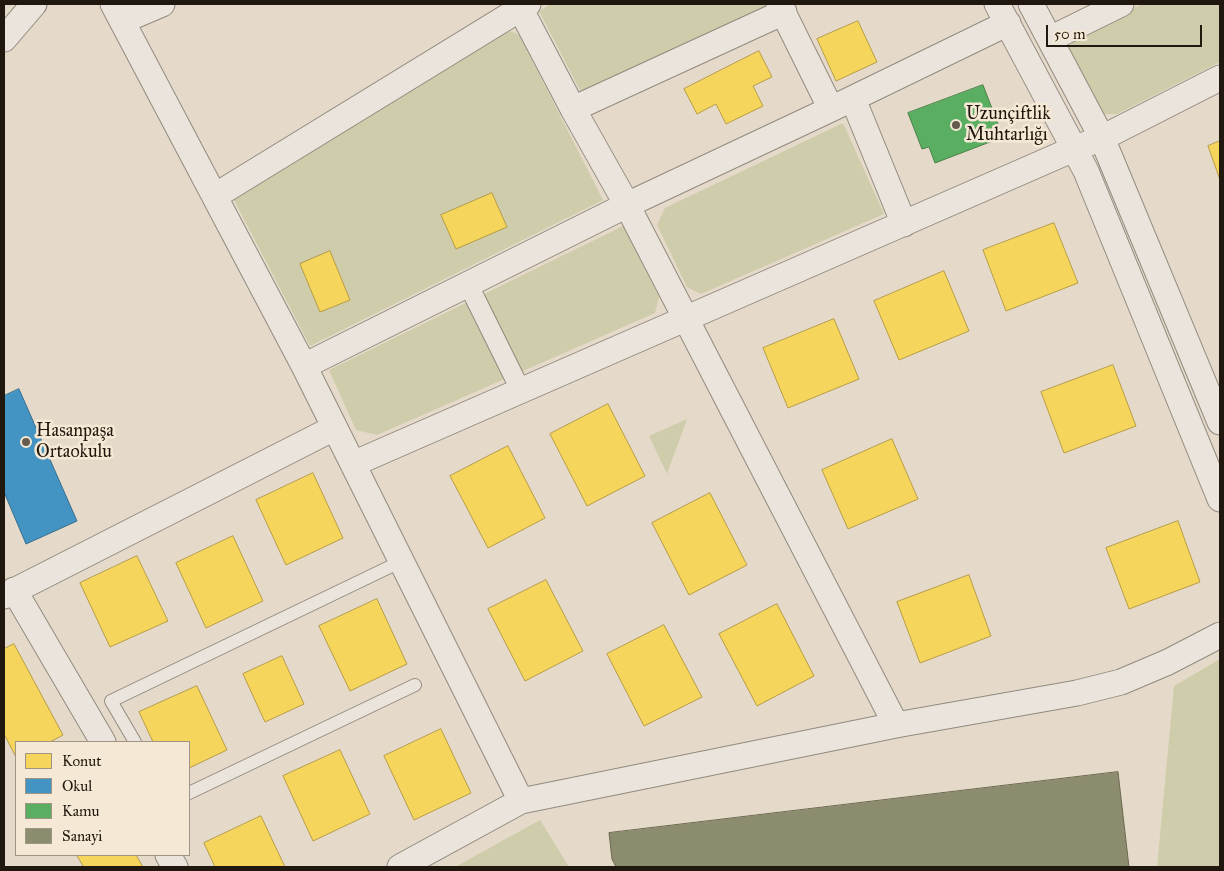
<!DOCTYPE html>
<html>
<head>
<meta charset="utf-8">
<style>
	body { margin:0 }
	#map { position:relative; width:1224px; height:871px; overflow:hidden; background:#e5dac9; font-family:"IM FELL Great Primer",serif }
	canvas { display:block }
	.frame { position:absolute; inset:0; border:5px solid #20180e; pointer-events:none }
	.legend { position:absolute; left:15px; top:741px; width:175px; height:115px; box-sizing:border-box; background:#f5e8d5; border:1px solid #a09585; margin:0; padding:6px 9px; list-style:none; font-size:15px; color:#20180e }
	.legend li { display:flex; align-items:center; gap:10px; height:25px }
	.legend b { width:25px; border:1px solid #a09585 }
	.scale { position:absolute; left:1046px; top:25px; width:156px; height:22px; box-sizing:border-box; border:2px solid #20180e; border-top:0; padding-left:6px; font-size:15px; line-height:18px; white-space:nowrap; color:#20180e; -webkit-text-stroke:4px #f5e8d5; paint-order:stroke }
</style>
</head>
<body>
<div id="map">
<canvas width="1224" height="871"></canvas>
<div class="frame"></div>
<ul class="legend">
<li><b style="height:14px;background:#f6d55c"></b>Konut</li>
<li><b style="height:14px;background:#4393c3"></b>Okul</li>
<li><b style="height:14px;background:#5aae61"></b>Kamu</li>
<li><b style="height:14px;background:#8c8c6e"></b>Sanayi</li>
</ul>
<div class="scale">50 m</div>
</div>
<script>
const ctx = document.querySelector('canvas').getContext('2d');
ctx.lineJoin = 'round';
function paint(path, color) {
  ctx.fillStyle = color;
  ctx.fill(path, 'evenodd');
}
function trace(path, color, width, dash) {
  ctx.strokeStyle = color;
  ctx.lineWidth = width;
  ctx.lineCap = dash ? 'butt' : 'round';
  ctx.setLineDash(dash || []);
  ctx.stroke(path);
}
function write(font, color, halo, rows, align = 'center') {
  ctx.font = font + ' "IM FELL Great Primer",serif';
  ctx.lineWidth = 5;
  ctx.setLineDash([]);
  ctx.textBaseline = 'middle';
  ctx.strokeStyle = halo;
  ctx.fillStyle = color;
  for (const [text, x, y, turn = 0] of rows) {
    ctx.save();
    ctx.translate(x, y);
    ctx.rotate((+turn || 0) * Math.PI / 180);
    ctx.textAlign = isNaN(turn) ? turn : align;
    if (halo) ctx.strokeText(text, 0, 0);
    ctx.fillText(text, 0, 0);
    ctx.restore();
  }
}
const green = new Path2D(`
	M551 4H770L771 6 582 94 539 11Z
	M1142 4H1220V62L1117 114H1100L1067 53 1073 39Z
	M505 31 513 32 519 35 603 200 310 346 234 200Z
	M843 123 884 214 701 294 687 287 657 225 665 208Z
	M623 226 659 297 655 313 377 435 356 430 329 370Z
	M687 419 667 474 649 436Z
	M1220 659V867H1157L1174 686Z
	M540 820 569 867H455Z`);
const homes = new Path2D(`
	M858 21 877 62 836 81 817 39Z
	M759 51 772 77 753 86 763 106 726 124 716 104 697 114 684 89Z
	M1220 141V180L1208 146Z
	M492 193 507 227 456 249 441 215Z
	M1054 223 1078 283 1006 311 983 250Z
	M330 251 350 300 320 312 300 264Z
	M944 271 969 331 899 360 874 301Z
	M834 319 859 379 788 408 763 348Z
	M1113 365 1136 426 1064 453 1041 392Z
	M608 404 645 476 587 506 550 434Z
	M892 439 918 499 848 529 822 470Z
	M508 446 545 518 488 548 450 476Z
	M313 473 343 538 286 565 256 500Z
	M710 493 747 565 689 595 652 523Z
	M1178 521 1200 582 1129 609 1106 548Z
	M233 536 263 601 206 628 176 563Z
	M137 556 168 621 110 647 80 583Z
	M969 575 991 636 920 663 897 602Z
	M546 580 583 651 525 681 488 609Z
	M377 599 407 664 350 691 319 626Z
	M777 604 814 676 757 706 719 634Z
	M664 625 702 697 644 726 607 654Z
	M14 644 63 735 50 742H16V757L4 734V649Z
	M282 656 304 704 265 722 243 674Z
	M197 686 227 750 189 768V742H153L139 712Z
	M441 729 471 793 414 820 384 756Z
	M340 750 370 814 313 841 283 776Z
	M261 816 285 867H215L204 843Z
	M77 855H136L143 867H84Z`);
const schools = new Path2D(`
	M19 389 77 521 26 544 4 492V396Z`);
const public = new Path2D(`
	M983 85 1003 137 935 163 929 147 922 149 908 113Z`);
const industry = new Path2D(`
	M1118 772 1129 867H616L612 859 609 833Z`);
const service = new Path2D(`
	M135 742 111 701 402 561
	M189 793 415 685`);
const pedestrian = new Path2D(`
	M468 284 521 391`);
const minor = new Path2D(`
	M113 4 304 366 521 801 400 867
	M779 4 831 109
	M997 4 1086 171 1220 499
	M1031 4 1102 138 1220 422
	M520 8 573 109 627 205 896 725
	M122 21 162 4
	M4 39 34 4
	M1050 39 1121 4
	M853 99 904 224
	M573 109 784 12
	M215 196 528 4
	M304 366 627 205 831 109 1008 23
	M353 464 1076 148 1102 138 1220 78
	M14 590 103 742
	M4 596 334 428
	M521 801 896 725 1077 693 1121 682 1168 662 1220 635
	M168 855 175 867`);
const markers = [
	[956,125,5,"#655c4f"],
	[26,442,5,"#655c4f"]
];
const poiNames = [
	["Uzunçiftlik",966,115],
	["Muhtarlığı",966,136],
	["Hasanpaşa",36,432],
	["Ortaokulu",36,453]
];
paint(green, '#ceccaa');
paint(homes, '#f6d55c');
trace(homes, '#b69c45', 1);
paint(schools, '#4393c3');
trace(schools, '#386e8d', 1);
paint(public, '#5aae61');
trace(public, '#498148', 1);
paint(industry, '#8c8c6e');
trace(industry, '#6c6951', 1);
trace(service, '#918a7f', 14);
trace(pedestrian, '#918a7f', 21);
trace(minor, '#918a7f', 27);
trace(service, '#eae4dc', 12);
trace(pedestrian, '#eae4dc', 19);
trace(minor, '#eae4dc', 25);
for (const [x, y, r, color] of markers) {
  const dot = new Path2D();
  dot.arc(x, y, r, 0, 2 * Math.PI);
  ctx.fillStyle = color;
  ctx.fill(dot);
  trace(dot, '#f5e8d5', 2);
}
write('18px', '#20180e', '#f5e8d5', poiNames, 'left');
</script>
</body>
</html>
